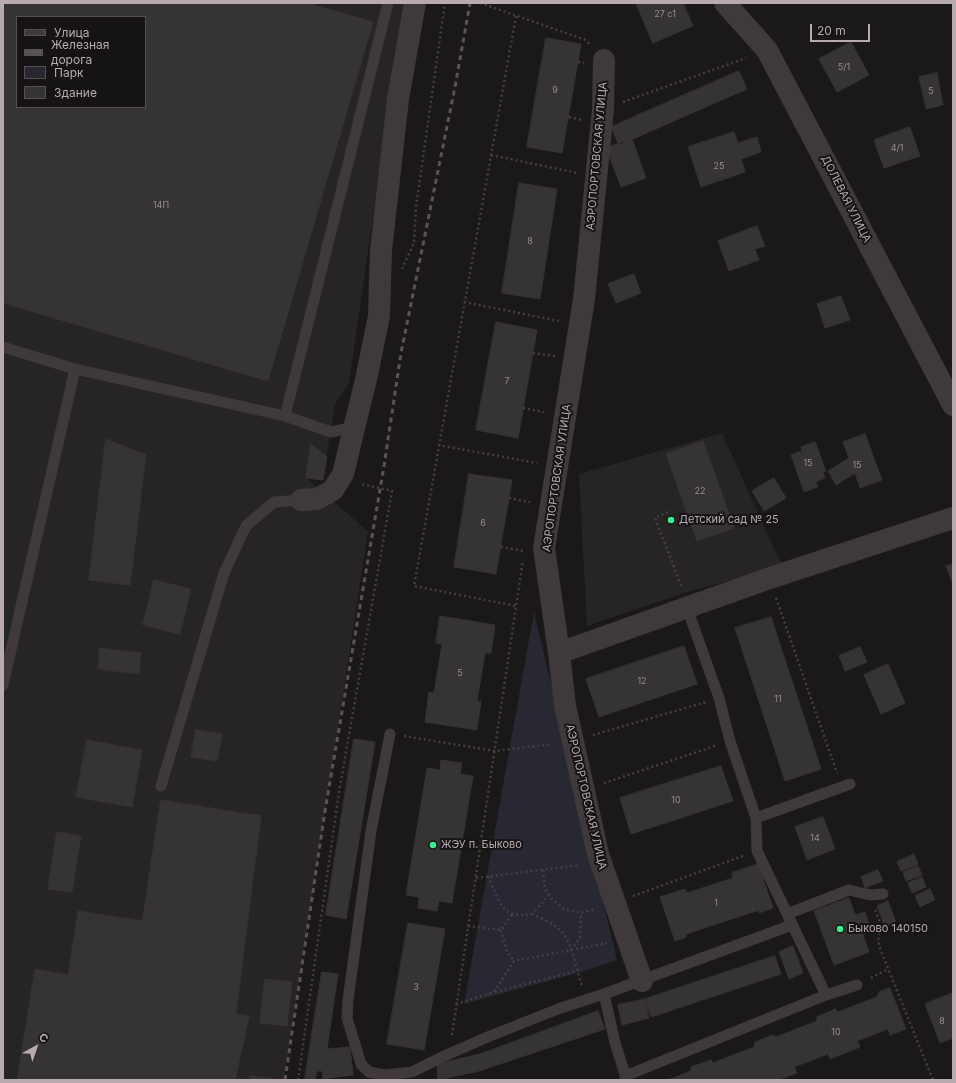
<!DOCTYPE html>
<html>
<head>
<meta charset="utf-8">
<style>
	body { margin:0 }
	#map { position:relative; width:956px; height:1083px; overflow:hidden; background:#1a1818; font-family:Inter,sans-serif }
	canvas { display:block }
	.frame { position:absolute; inset:0; border:4px solid #b9aab1; pointer-events:none }
	.legend { position:absolute; left:16px; top:16px; width:130px; height:92px; box-sizing:border-box; background:#151313; border:1px solid #574f52; margin:0; padding:5px 7px; list-style:none; font-size:12px; color:#b9aab1 }
	.legend li { display:flex; align-items:center; gap:8px; height:20px }
	.legend b { width:20px; border:1px solid #574f52 }
	.north { position:absolute; left:16px; top:1027px; width:40px; height:40px; -webkit-text-stroke:3px #151313; paint-order:stroke; rotate:40deg; font-size:11px; font-weight:700; line-height:16px; text-align:center; color:#b9aab1 }
	.north::after { content:''; display:block; margin:auto; width:14px; height:18px; background:#b9aab1; clip-path:polygon(50% 0,100% 100%,50% 72%,0 100%) }
	.scale { position:absolute; left:810px; top:24px; width:60px; height:18px; box-sizing:border-box; border:2px solid #b9aab1; border-top:0; padding-left:5px; font-size:12px; line-height:14px; white-space:nowrap; color:#b9aab1; -webkit-text-stroke:3px #151313; paint-order:stroke }
</style>
</head>
<body>
<div id="map">
<canvas width="956" height="1083"></canvas>
<div class="frame"></div>
<ul class="legend">
<li><b style="height:5px;background:#3f393b"></b>Улица</li>
<li><b style="height:5px;background:#5a5255"></b>Железная дорога</li>
<li><b style="height:11px;background:#282832"></b>Парк</li>
<li><b style="height:11px;background:#363333"></b>Здание</li>
</ul>
<div class="north">С</div>
<div class="scale">20 m</div>
</div>
<script>
const ctx = document.querySelector('canvas').getContext('2d');
ctx.lineJoin = 'round';
function paint(path, color) {
  ctx.fillStyle = color;
  ctx.fill(path, 'evenodd');
}
function trace(path, color, width, dash) {
  ctx.strokeStyle = color;
  ctx.lineWidth = width;
  ctx.lineCap = dash ? 'butt' : 'round';
  ctx.setLineDash(dash || []);
  ctx.stroke(path);
}
function write(font, color, halo, rows, align = 'center') {
  ctx.font = font + ' Inter,sans-serif';
  ctx.lineWidth = 4;
  ctx.setLineDash([]);
  ctx.textBaseline = 'middle';
  ctx.strokeStyle = halo;
  ctx.fillStyle = color;
  for (const [text, x, y, turn = 0] of rows) {
    ctx.save();
    ctx.translate(x, y);
    ctx.rotate((+turn || 0) * Math.PI / 180);
    ctx.textAlign = isNaN(turn) ? turn : align;
    if (halo) ctx.strokeText(text, 0, 0);
    ctx.fillText(text, 0, 0);
    ctx.restore();
  }
}
const built = new Path2D(`
	M3 3H404L349 383 335 404 323 480 306 478 368 531 284 1080H3ZM17 17H145V107H17Z
	M722 433 782 566 684 593 587 626 579 474Z`);
const green = new Path2D(`
	M534 612 617 960 581 972 464 1004Z`);
const building = new Path2D(`
	M3 3H307L373 22 268 381 3 303ZM17 17H145V107H17Z
	M636 3H683L693 26 653 43Z
	M546 38 581 44 562 153 527 147Z
	M851 42 869 75 837 92 819 59Z
	M739 71 747 89 619 145 611 127Z
	M937 73 943 105 926 109 919 77Z
	M910 127 920 156 884 168 874 140Z
	M734 132 738 143 757 137 761 152 741 159 745 172 701 187 688 147Z
	M632 139 646 178 621 187 606 148Z
	M519 183 557 189 540 299 502 293Z
	M757 226 765 246 755 249 759 260 729 271 718 241Z
	M634 274 641 293 616 303 608 284Z
	M841 296 850 320 825 328 817 304Z
	M496 322 537 330 518 438 476 430Z
	M865 434 882 480 860 488 855 473 836 485 828 471 849 458 843 442Z
	M106 439 146 455 130 585 89 580Z
	M703 441 734 528 697 541 666 454Z
	M815 442 826 471 823 472 825 478 816 482 818 487 804 492 791 455 802 451 801 447Z
	M311 444 327 457 323 480 306 478Z
	M469 474 512 480 496 574 454 567Z
	M774 478 786 498 764 511 752 491Z
	M953 564V584L946 566Z
	M154 580 191 589 180 634 143 625Z
	M440 616 495 625 491 653H485L477 701H481L477 730 425 722 429 692 434 693 442 644 436 643Z
	M771 617 821 769 785 781 735 628Z
	M684 646 697 684 599 717 586 679Z
	M860 647 867 662 845 671 839 656Z
	M100 648 141 653 139 674 98 669Z
	M888 664 905 703 881 714 864 675Z
	M196 730 222 734 217 761 191 757Z
	M354 739 375 742 346 919 326 915Z
	M87 740 142 750 132 807 76 797Z
	M441 760 462 763 460 774 473 776 452 903 439 901 437 911 418 908 419 897 406 895 427 768 440 770Z
	M721 766 733 801 631 834 620 798Z
	M161 800 261 816 236 1014 249 1016 235 1080H17L35 969 68 975 78 911 142 921Z
	M823 817 835 849 807 860 795 827Z
	M57 832 81 836 72 892 48 889Z
	M914 854 918 864 901 871 897 862Z
	M758 864 773 908 759 913V910L686 934V937L675 941 660 897 685 889 687 893 733 878 732 873Z
	M918 866 922 875 906 881 903 872Z
	M878 870 883 881 865 888 861 877Z
	M922 877 926 887 912 893 908 883Z
	M930 889 935 900 920 907 915 896Z
	M849 898 855 915 865 912 868 921 872 931 863 935 869 952 834 965 814 911Z
	M888 901 896 922 885 927 877 906Z
	M408 923 445 929 424 1050 387 1044Z
	M793 946 803 973 789 979 779 952Z
	M775 956 781 974 651 1017 645 999Z
	M322 972 338 974 327 1049 350 1047 353 1075 323 1079 322 1071H317L315 1080 305 1078Z
	M265 979 292 982 287 1026 260 1023Z
	M890 988 906 1029 890 1035 888 1029 857 1041 860 1047 830 1059 828 1054 794 1067 797 1073 777 1080H668L691 1071V1067L711 1060 713 1063 754 1047 755 1042 773 1035 776 1037 817 1021V1017L835 1009 838 1012 877 997 879 992Z
	M953 993V1038L940 1043 925 1004Z
	M645 999 649 1018 622 1025 618 1005Z
	M598 1011 605 1029 479 1071 438 1080 437 1064 480 1054Z
	M250 1076 275 1079V1080H250Z`);
const path = new Path2D(`
	M480 3 586 40 591 46
	M516 16 414 586 516 606
	M578 62 584 63
	M623 102 746 58
	M569 117 582 120
	M491 155 577 173
	M402 269 414 243 416 207 445 3
	M464 302 559 321
	M533 353 555 356
	M523 408 544 412
	M438 445 537 463
	M509 498 530 502
	M668 512 655 518 682 588
	M501 547 524 551
	M776 598 837 773
	M593 735 706 702
	M404 736 495 751 553 744
	M604 783 715 746
	M543 870 545 889 552 899 564 909 581 913 595 909
	M488 876C499 900 501 920 532 914L549 895
	M476 878 580 865
	M633 896 743 856
	M875 910 882 927 878 936 879 946 933 1080
	M532 914C542 919 555 924 562 932 572 943 577 971 582 986
	M468 926 501 930 512 915
	M501 930 507 952 514 961
	M571 950 580 938 581 913
	M871 978 888 969
	M495 992 577 971
	M456 1004 494 992 514 961 607 943
	M452 1035 523 560
	M298 1080 339 792 392 491 361 484`);
const service = new Path2D(`
	M3 347 75 369 285 416 331 432 355 427
	M285 416 388 3
	M687 608 719 698 730 741 756 818 757 851 826 995
	M3 685 75 369
	M390 734 371 831 348 1000 347 1018 361 1064 369 1072 384 1075 412 1072 444 1056 490 1036 558 1009 604 994
	M161 786 224 573 246 526 274 502 301 500
	M756 818 850 784
	M787 914 849 890 870 895 883 894
	M625 1076 826 995 857 985
	M627 1080 615 1043 604 994 792 925`);
const minor = new Path2D(`
	M725 3 767 50 953 405
	M604 60 603 109 584 299 544 548 559 653 565 706 598 854 642 981
	M301 500 317 499 333 490 343 474 367 375 379 316 381 250 398 99 415 3
	M559 653 770 578 953 518`);
const rail = new Path2D(`
	M285 1080 325 811 384 466 401 353 455 87 470 3`);
const markers = [
	[671,520,4,"#3aef93"],
	[433,845,4,"#3aef93"],
	[840,929,4,"#3aef93"]
];
const numberNames = [
	["27 с1",665,14],
	["5/1",844,67],
	["9",555,90],
	["5",931,91],
	["4/1",897,148],
	["25",719,166],
	["14П",161,205],
	["8",530,241],
	["7",507,381],
	["15",808,463],
	["15",857,465],
	["22",700,491],
	["6",483,523],
	["5",460,673],
	["12",642,681],
	["11",778,699],
	["10",676,800],
	["14",815,838],
	["1",716,903],
	["3",416,987],
	["8",942,1021],
	["10",836,1032]
];
const streetNames = [
	["АЭРОПОРТОВСКАЯ УЛИЦА",597,156,-85],
	["ДОЛЕВАЯ УЛИЦА",846,199,63],
	["АЭРОПОРТОВСКАЯ УЛИЦА",557,478,-82],
	["АЭРОПОРТОВСКАЯ УЛИЦА",586,797,77]
];
const poiNames = [
	["Детский сад № 25",679,520],
	["ЖЭУ п. Быково",441,845],
	["Быково 140150",848,929]
];
paint(built, '#272424');
paint(green, '#282832');
paint(building, '#363333');
trace(building, '#363232', 1);
trace(path, '#463f42', 2.5, [2, 3]);
trace(service, '#3f393b', 11);
trace(minor, '#3f393b', 22);
trace(rail, '#5a5255', 3, [5, 4]);
for (const [x, y, r, color] of markers) {
  const dot = new Path2D();
  dot.arc(x, y, r, 0, 2 * Math.PI);
  ctx.fillStyle = color;
  ctx.fill(dot);
  trace(dot, '#151313', 1.5);
}
write('9px', '#988c92', null, numberNames);
write('11px', '#b9aab1', '#151313', streetNames);
write('11px', '#b9aab1', '#151313', poiNames, 'left');
</script>
</body>
</html>
